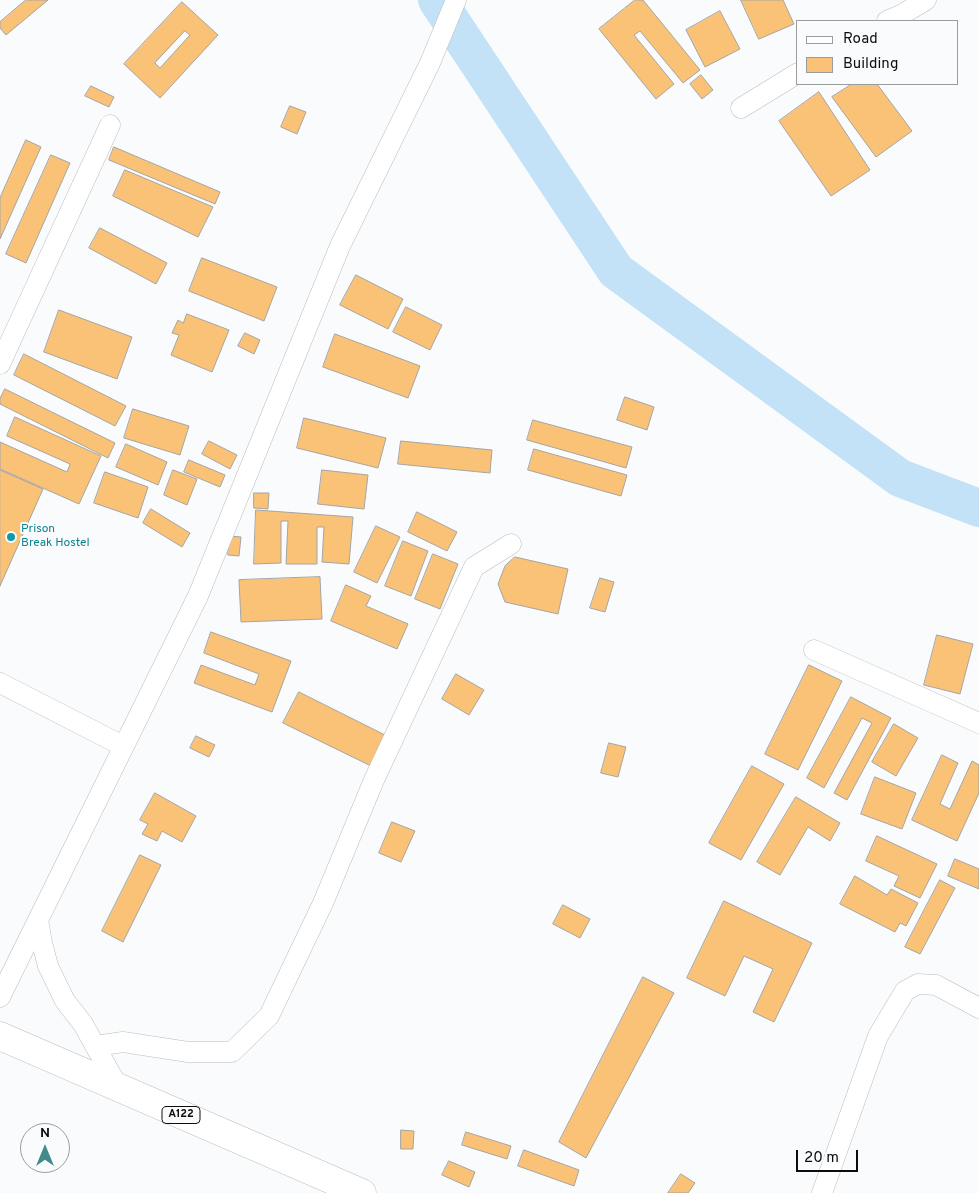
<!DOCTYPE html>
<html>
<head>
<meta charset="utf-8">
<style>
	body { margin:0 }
	#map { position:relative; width:979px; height:1193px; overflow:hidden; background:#fafbfc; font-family:Overpass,sans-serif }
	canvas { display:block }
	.legend { position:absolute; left:796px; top:20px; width:162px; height:65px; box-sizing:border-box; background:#fafbfc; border:1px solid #9b9c9d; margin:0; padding:6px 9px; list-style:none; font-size:15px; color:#0d0d0e }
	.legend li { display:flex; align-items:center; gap:10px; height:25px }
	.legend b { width:25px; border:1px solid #9b9c9d }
	.north { position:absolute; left:20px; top:1123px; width:50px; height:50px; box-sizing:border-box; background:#fafbfc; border:1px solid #9b9c9d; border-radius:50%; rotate:0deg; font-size:14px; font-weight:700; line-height:20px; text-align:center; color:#0d0d0e }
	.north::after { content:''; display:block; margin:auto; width:18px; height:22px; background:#438b8a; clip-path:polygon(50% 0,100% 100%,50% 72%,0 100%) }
	.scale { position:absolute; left:796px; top:1150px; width:62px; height:22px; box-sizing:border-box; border:2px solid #0d0d0e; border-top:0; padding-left:6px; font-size:15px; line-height:18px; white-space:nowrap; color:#0d0d0e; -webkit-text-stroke:4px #fafbfc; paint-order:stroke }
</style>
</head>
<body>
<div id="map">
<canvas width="979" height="1193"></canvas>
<ul class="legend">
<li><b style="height:6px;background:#fff"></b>Road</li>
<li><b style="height:14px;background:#f9c277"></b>Building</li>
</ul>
<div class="north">N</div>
<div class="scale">20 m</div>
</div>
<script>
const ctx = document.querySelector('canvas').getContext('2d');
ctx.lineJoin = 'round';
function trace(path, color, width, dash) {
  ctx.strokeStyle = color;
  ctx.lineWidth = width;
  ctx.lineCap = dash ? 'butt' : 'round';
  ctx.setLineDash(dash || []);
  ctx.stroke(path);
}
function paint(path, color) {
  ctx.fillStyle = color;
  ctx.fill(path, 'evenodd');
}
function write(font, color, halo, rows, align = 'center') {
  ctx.font = font + ' Overpass,sans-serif';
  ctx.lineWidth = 4;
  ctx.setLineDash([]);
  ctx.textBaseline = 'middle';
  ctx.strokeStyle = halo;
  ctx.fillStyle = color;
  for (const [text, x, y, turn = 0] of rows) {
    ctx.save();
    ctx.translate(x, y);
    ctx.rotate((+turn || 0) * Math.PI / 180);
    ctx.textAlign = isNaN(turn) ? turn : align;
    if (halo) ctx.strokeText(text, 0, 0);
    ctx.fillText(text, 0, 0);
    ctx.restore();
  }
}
const river = new Path2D(`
	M437 0 616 271 900 478 979 508`);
const building = new Path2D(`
	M26 0H48L6 35 0 28V22Z
	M635 0H643L700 70 683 83 640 31 634 35 674 84 656 99 599 29Z
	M741 0H783L794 24 759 39Z
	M182 2 218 35 160 98 124 64ZM185 31 190 35 160 68 155 63Z
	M720 11 740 49 705 67 686 30Z
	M701 75 713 90 702 99 690 84Z
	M852 84H877L912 131 876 157 832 97Z
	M91 86 114 97 109 107 85 96Z
	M819 92 870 170 831 196 779 121Z
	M290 106 306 112 297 134 281 127Z
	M26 140 41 147 0 239V198Z
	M114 147 220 192 215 204 109 160Z
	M51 155 70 163 26 263 6 254Z
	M125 170 213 207 198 237 113 196Z
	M100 228 167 263 156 284 89 248Z
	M202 258 277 287 264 321 189 291Z
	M356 275 403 299 388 329 340 305Z
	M406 307 442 325 430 350 393 332Z
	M59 310 132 337 117 379 44 352Z
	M187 314 229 330 212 372 171 355 179 335 172 333 178 320 183 323Z
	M245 333 260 340 254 354 238 346Z
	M335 334 420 366 408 398 323 367Z
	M24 354 126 406 115 426 14 375Z
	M5 389 115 443 108 458 0 404V399Z
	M625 397 654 407 647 430 617 420Z
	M133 409 189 426 180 455 124 438Z
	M15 417 101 456 79 504 0 469V442L67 472 70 464 7 436Z
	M304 418 386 438 378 468 297 448Z
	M533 420 632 447 626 468 527 440Z
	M209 441 237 455 230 469 202 454Z
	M401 441 492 450 490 473 398 464Z
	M126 444 167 462 158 485 116 467Z
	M534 449 627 475 621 496 528 470Z
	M189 460 225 475 220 487 184 472Z
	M0 470 43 489 0 586Z
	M173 470 197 479 187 505 164 495Z
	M322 470 368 475 364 509 318 504Z
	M105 472 148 487 138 518 94 503Z
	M254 493H269L268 509 254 508Z
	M151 509 190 533 182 547 143 523Z
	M256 510 353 517 349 564 322 562 324 527H317V564H286L288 521H281V563L254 564Z
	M417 512 457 532 447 551 408 532Z
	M376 526 400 537 377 583 354 572Z
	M230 536 241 537 239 556 228 555Z
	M403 541 428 551 411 596 385 586Z
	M433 554 458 564 440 609 415 599Z
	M515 557 568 569 558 614 505 602 498 584 505 566Z
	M320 577 322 619 241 622 239 580Z
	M600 578 614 582 605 612 590 608Z
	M346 585 371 596 366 606 408 624 397 649 331 621Z
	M211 632 291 661 272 712 194 683 201 665 255 685 259 674 204 653Z
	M937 635 973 644 960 694 924 685Z
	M809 665 842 681 798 770 765 754Z
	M456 674 484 690 469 715 442 699Z
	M299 692 387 736 371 766 283 723Z
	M851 697 891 718 847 800 834 793 872 723 862 718 824 788 807 778Z
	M894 724 918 738 896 776 872 762Z
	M196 736 215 745 209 757 190 748Z
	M609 743 626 747 618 777 601 773Z
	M942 755 958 763 940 804 950 809 972 761 979 765V793L957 841 912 820Z
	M752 766 784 784 741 860 709 843Z
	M875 777 916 793 902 829 861 814Z
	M155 793 196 816 182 842 162 831 157 841 142 834 148 824 140 820Z
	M796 797 840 823 830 841 808 827 780 875 757 862Z
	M392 822 415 831 401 862 379 853Z
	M877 836 937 864 920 898 894 886 899 876 866 861Z
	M140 855 161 865 123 942 102 931Z
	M955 859 979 869V889L948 876Z
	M855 876 887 895 891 889 918 903 906 926 900 923 895 932 840 904Z
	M940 880 955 888 920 954 905 947Z
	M724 901 812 943 774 1022 753 1012 773 969 744 956 725 996 687 978Z
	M563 905 590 919 580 938 553 924Z
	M643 977 674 993 586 1158 559 1142Z
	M401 1130 414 1131 413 1149H401Z
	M466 1132 511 1146 507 1159 462 1145Z
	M524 1150 579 1170 574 1186 518 1166Z
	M449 1161 475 1172 469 1187 442 1175Z
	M681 1174 695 1183 688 1193H668Z`);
const minor = new Path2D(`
	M887 21 901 15 926 0
	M741 108 798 73
	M0 364 110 125
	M814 650 979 723
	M0 683 123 746
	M38 920 42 943 48 966 65 1001 83 1024 118 1087
	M0 997 198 596 340 246 430 63 456 0
	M95 1046 123 1042 188 1052H232L269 1016 323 903 374 780 474 567 511 544
	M822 1193 878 1036 905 991 918 984 936 985 979 1008`);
const trunk = new Path2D(`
	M0 1036 362 1193`);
const markers = [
	[11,537,5,"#0f9aa8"]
];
const shields = [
	[181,1115,38]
];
const shieldNames = [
	["A122",181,1115]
];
const cultureNames = [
	["Prison",21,530],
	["Break Hostel",21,544]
];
trace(river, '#c3e2f8', 38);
paint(building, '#f9c277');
trace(building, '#a5a4a3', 1);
trace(minor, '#bbbcbd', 21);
trace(trunk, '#bbbcbd', 29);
trace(minor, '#fff', 20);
trace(trunk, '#fff', 28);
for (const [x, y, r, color] of markers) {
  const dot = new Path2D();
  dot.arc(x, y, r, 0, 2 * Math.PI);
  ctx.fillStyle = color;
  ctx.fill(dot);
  trace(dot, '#fafbfc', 2);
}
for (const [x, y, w] of shields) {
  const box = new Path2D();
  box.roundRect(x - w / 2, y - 8.5, w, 17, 4);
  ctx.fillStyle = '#fafbfc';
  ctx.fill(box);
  trace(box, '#0d0d0e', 1);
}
write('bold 11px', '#0d0d0e', null, shieldNames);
write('12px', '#0d838f', '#fafbfc', cultureNames, 'left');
</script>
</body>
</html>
